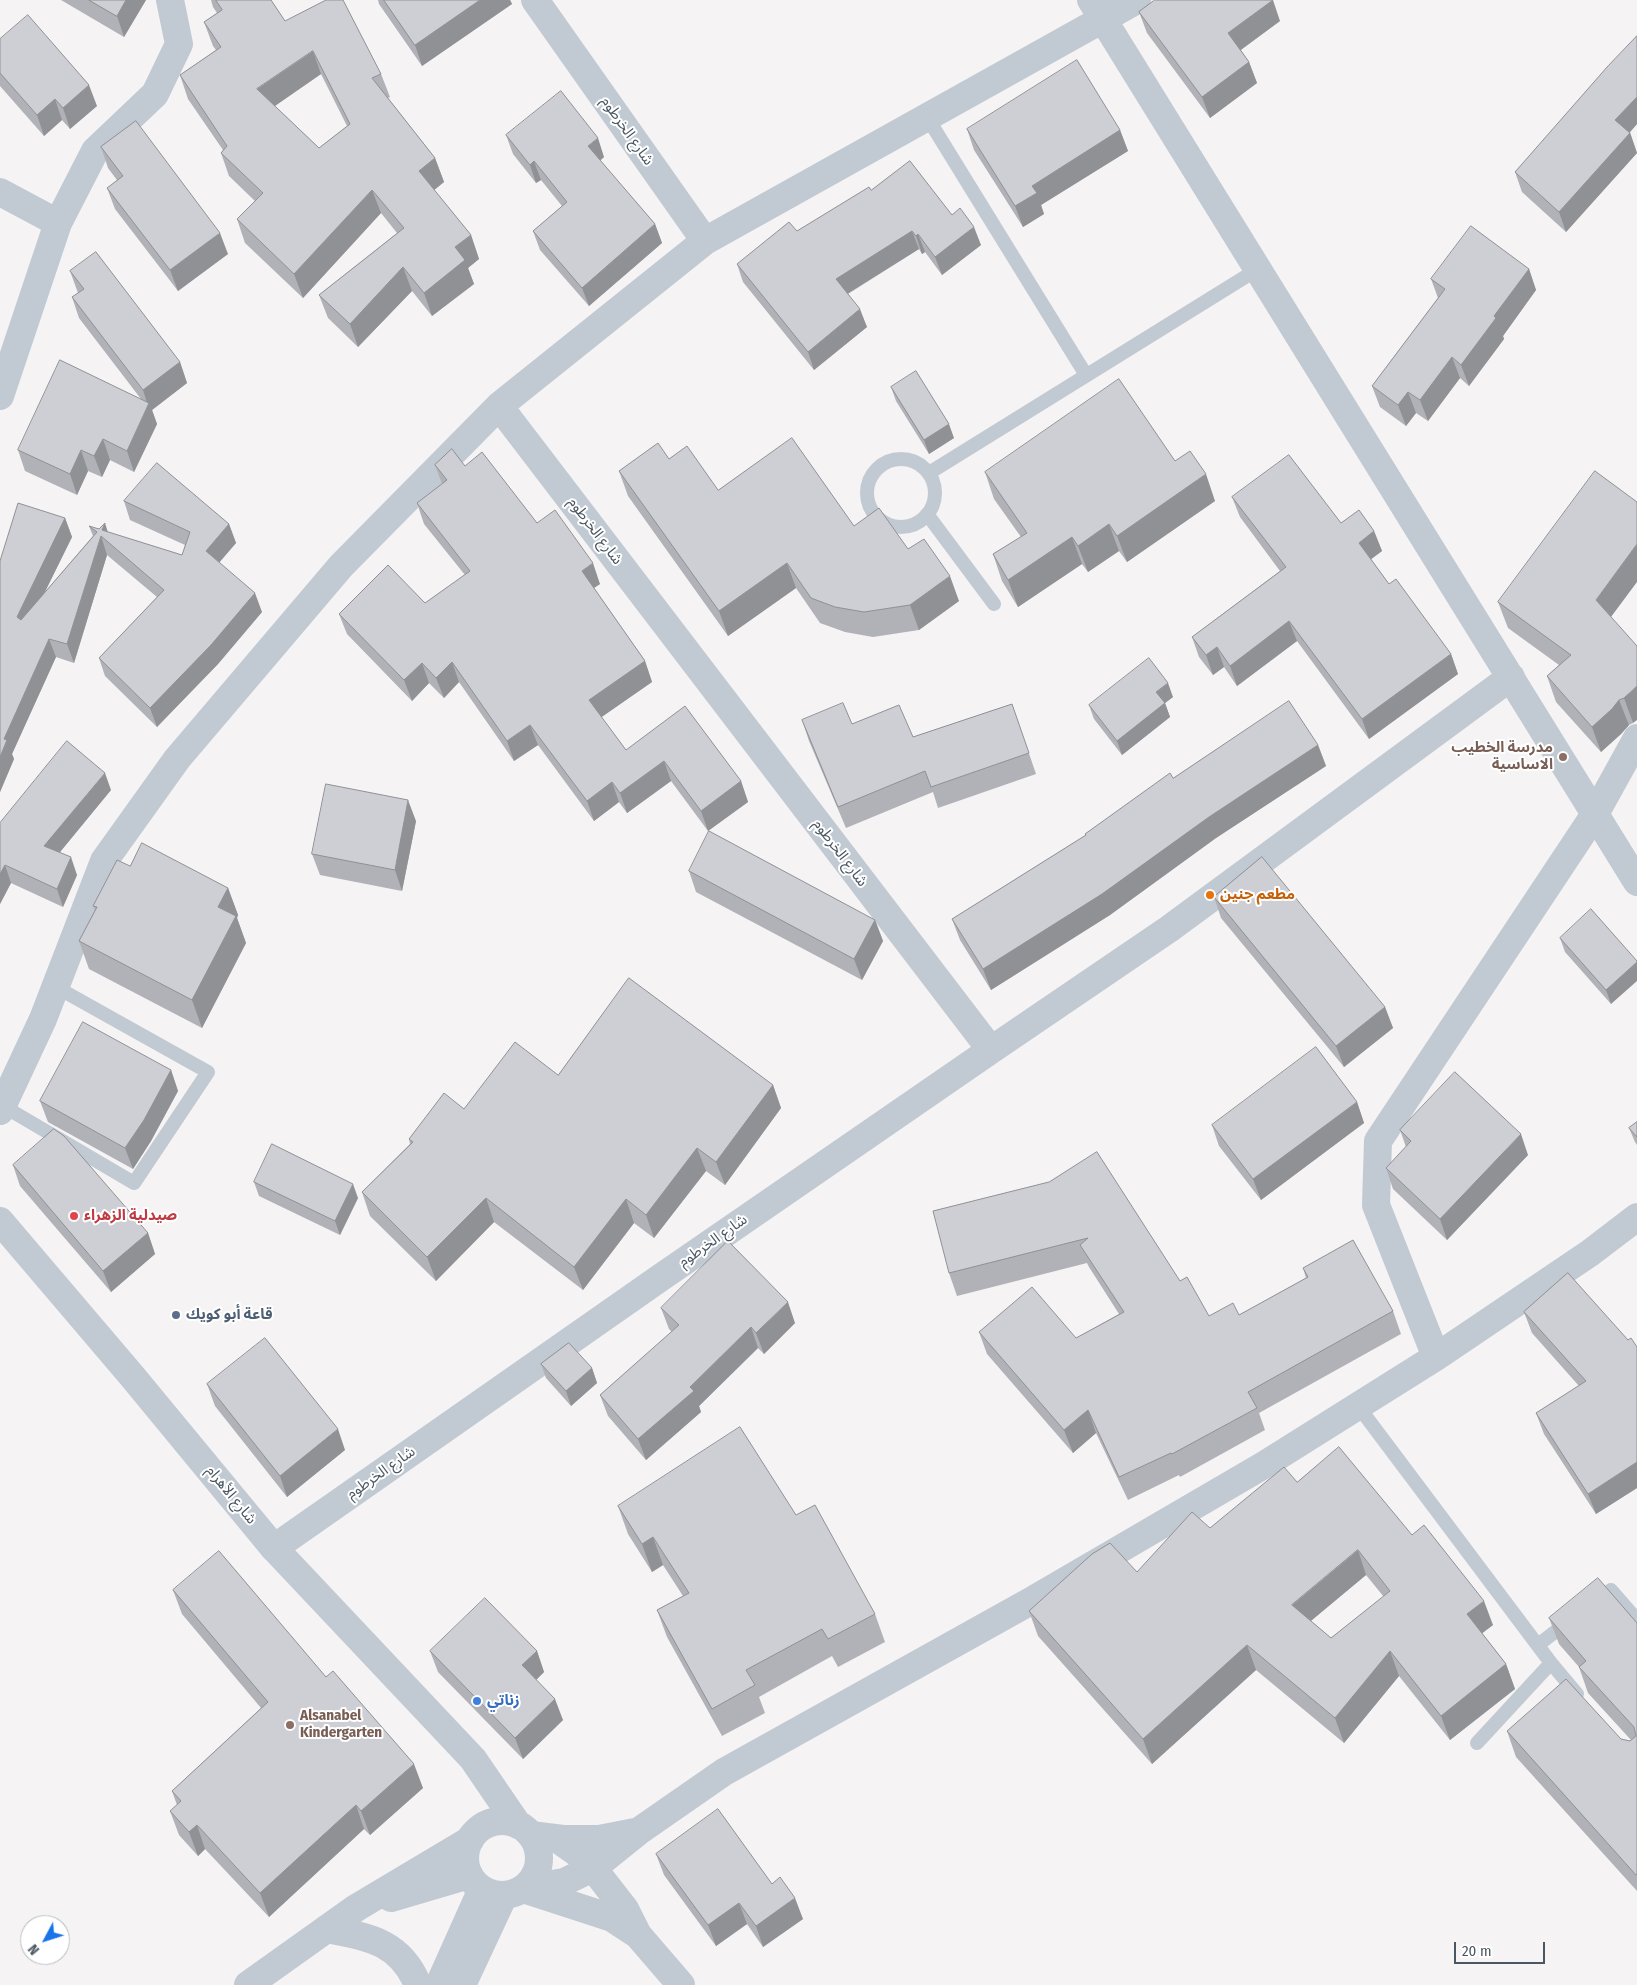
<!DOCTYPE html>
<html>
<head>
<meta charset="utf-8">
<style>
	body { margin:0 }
	#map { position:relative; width:1637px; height:1985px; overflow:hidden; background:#f5f3f3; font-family:"Fira Sans Condensed",sans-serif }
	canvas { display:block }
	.north { position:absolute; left:20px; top:1915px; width:50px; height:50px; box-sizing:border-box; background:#fff; border:1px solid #b7bbc0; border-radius:50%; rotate:230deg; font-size:14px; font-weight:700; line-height:20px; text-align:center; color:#4a5661 }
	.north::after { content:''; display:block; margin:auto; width:18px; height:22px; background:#1a73e8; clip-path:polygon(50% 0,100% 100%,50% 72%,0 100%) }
	.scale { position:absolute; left:1454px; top:1942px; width:91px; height:22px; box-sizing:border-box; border:2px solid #4a5661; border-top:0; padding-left:6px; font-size:15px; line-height:18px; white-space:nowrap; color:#4a5661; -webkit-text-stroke:4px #fff; paint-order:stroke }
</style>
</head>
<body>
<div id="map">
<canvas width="1637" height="1985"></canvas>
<div class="north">N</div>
<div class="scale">20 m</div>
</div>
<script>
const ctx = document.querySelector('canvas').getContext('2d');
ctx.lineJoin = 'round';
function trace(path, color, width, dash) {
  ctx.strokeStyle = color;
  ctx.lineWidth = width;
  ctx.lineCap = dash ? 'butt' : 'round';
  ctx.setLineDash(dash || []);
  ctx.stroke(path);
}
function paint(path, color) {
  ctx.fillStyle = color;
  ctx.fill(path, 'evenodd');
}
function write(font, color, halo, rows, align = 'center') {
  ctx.font = font + ' "Fira Sans Condensed","Noto Sans Arabic",sans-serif';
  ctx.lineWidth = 4;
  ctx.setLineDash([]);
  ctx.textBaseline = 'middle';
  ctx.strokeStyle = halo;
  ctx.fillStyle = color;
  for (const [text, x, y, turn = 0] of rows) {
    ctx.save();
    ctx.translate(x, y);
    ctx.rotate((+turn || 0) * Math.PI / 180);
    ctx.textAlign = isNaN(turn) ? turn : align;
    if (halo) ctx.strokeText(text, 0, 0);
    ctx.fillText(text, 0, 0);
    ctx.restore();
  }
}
const service = new Path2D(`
	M927 117 1086 375
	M867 493a34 34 0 1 1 68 0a34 34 0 1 1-68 0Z
	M929 473 1258 269
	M927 514 994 604
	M3 1106 134 1183 208 1072 56 987
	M1358 1406 1551 1663 1577 1694
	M1594 1602 1611 1590 1637 1620
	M1538 1645 1569 1621
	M1477 1743 1551 1663`);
const minor = new Path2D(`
	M535 0 705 241
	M1091 0 1637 882
	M0 192 58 223
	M0 396 58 223 95 151 155 94 179 44 170 0
	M991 1050 1169 929 1511 677
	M0 1111 43 1019 104 861 177 759 341 566 499 406 705 241 1137 0
	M1436 1357 1376 1205 1378 1141 1595 814 1637 738
	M274 1548 660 1278 991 1050 499 406
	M531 1835 563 1839H599L635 1832
	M556 1838 576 1852 593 1868 625 1909 638 1935 681 1985
	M523 1889 564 1882 593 1868 639 1831 724 1772 1031 1601 1264 1465 1436 1357 1590 1253 1637 1217
	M526 1890 612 1918 638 1935
	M391 1898 469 1875
	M326 1929C368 1937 400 1941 418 1985
	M248 1985 356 1908 470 1840`);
const tertiary = new Path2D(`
	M0 1221 132 1376 274 1548 473 1759 518 1825
	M465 1858a37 37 0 1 1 74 0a37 37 0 1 1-74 0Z
	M439 1985 482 1889
	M462 1985 504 1895`);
const wall = new Path2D(`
	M61 0H146L124 37Z
	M211 0H271L285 21 381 74 390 97 388 98 435 158 444 182 434 190 471 235 479 259 468 268 474 284 432 316 412 291 358 347 328 318 319 295 397 233 381 213 303 298 245 243 237 219 255 201 229 176 221 153 223 150 188 99 180 75 216 50 213 46 204 22 217 13 213 7ZM321 74 347 126 319 148 275 106Z
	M378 0H510L512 4 422 66 379 4Z
	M1139 12 1280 21 1241 50 1249 62 1257 83 1210 118 1147 33Z
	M1637 36V124L1630 132 1637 153 1566 232 1522 192 1515 172Z
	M0 39 97 106 70 129 62 120 44 136 0 86Z
	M967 129 1120 130 1128 151 1041 205 1044 214 1023 227 974 150Z
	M506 135 604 157 600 161 655 224 662 243 589 306 540 250 533 231 562 206 541 180 536 183 513 154Z
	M101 147 228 254 178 291 115 209 107 188 117 180 108 168Z
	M871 190 952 215 981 245 942 275 925 252 922 254 919 249 848 294 867 327 814 370 743 282 737 264Z
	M1529 269 1536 290 1503 336 1504 339 1469 386 1460 378 1428 421 1416 413 1406 426 1380 407 1372 386 1438 298 1431 279Z
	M70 271 180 362 187 383 152 410 157 424 134 472 110 460 102 477 88 471 77 495 25 471 18 450 141 399 79 318 72 297 78 293Z
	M891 387 954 438 929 454 896 401Z
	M1175 461 1215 501 1127 562 1119 551 1088 572 1082 564 1018 607 1002 581 993 554 1021 537 994 499 985 472Z
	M435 465 465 466 537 523 600 584 594 588 645 661 652 682 601 717 626 750 741 781 748 802 708 831 671 781 627 813 619 802 594 821 538 745 514 761 459 682 444 698 429 683 412 701 347 634 339 614 425 603 465 575 424 524 417 503 442 484Z
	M619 471 718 490 854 526 908 549 959 601 919 630 873 637 845 632 820 623 796 588 728 636 628 496Z
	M1232 497 1374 531 1382 551 1371 559 1389 584 1451 654 1458 674 1369 739 1297 641 1237 686 1224 667 1213 675 1199 657 1192 637 1280 571 1240 517Z
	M124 501 229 524 236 543 219 562 262 612 218 664 157 727 105 676 99 658 157 597 107 555 74 663 56 657 12 754 14 759 0 792V561L65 518 72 537 45 592 93 536 89 526 182 555 185 545 130 520Z
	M1498 602 1611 617 1633 723 1629 725 1621 734 1601 752 1556 702 1547 676 1559 665 1508 628Z
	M1173 697 1165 703 1170 717 1122 755 1094 719 1089 705Z
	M1012 704 1036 774 938 808 933 792 846 828 809 741 802 720 852 724 913 737Z
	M1318 745 1326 766 1216 838 1110 915 991 990 960 940 952 919 1086 835 1085 834 1173 778Z
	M111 790 60 852 77 875 63 907 11 883 0 904V823Z
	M416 821 402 891 320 875 312 854Z
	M130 866 228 888 238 915 237 918 246 943 202 1028 89 969 79 941 95 910 93 906Z
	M689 871 875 920 883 941 862 980 696 892Z
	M1214 897 1385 1007 1393 1028 1344 1067 1221 918Z
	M1560 938 1637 961 1611 1004 1565 952Z
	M171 1070 178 1091 151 1141 133 1169 48 1122 40 1101Z
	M558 1075 773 1085 781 1108 725 1185 706 1171 654 1238 634 1223 583 1290 494 1222 436 1281 370 1216 362 1192 410 1144 409 1139 464 1109Z
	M1357 1102 1364 1123 1261 1200 1219 1146 1212 1125Z
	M1637 1122V1145L1635 1142 1629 1128Z
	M1400 1130 1528 1155 1447 1240 1393 1189 1386 1168 1406 1147Z
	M13 1165 148 1233 155 1254 111 1292 20 1186Z
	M254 1182 358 1198 340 1235 259 1196Z
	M1049 1182 1180 1281 1209 1316 1239 1315 1306 1278 1303 1268 1393 1311 1401 1334 1259 1413 1265 1430 1180 1477 1179 1475 1128 1500 1096 1433 1073 1453 987 1354 979 1332 1076 1338 1119 1314 1089 1267 1087 1263 957 1296 949 1273Z
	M661 1308 795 1323 764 1354 758 1348 699 1406 701 1412 646 1460 608 1416 600 1395 672 1332 669 1329Z
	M1524 1312 1628 1340 1637 1347V1488L1596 1514 1544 1434 1536 1413 1579 1386 1532 1333Z
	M541 1364 592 1368 597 1383 571 1406 546 1378Z
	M207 1384 345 1450 287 1497 215 1406Z
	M1297 1482 1412 1535 1493 1625 1482 1633 1506 1664 1515 1689 1450 1740 1399 1676 1344 1743 1256 1670 1152 1764 1038 1636 1029 1611 1137 1572 1210 1528ZM1366 1575 1384 1597 1331 1638 1311 1621Z
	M618 1506 796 1515 875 1614 885 1642 838 1667 832 1656 759 1697 765 1713 722 1736 667 1637 657 1610 683 1596 663 1565 652 1572 628 1534Z
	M173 1590 326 1677 423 1788 370 1835 364 1829 269 1917 205 1849 198 1856 179 1835 170 1811 177 1805 172 1791 261 1708 182 1614Z
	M1549 1618 1637 1623V1891L1516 1757 1507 1731 1621 1739 1630 1741 1631 1740 1588 1693 1579 1667 1559 1644Z
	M430 1651H537L544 1672 536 1680 563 1720 523 1759 438 1672Z
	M656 1854 772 1884 803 1919 763 1947 747 1924 716 1946 664 1875Z`);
const shadedWall = new Path2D(`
	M126 0H146L124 37 117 16Z
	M480 0H510L512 4 422 66 415 45Z
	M1273 0 1280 21 1235 54 1228 33Z
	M313 51 321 74 266 112 257 89Z
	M1249 62 1257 83 1210 118 1202 97Z
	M89 85 97 106 70 129 63 108Z
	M1637 97V124L1623 140 1615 120Z
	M55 99 62 120 44 136 37 115Z
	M1120 130 1128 151 1041 205 1044 214 1023 227 1015 206 1032 186Z
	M1630 133 1637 153 1566 232 1559 212Z
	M598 138 604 157 594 165 588 146Z
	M435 158 444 182 428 195 419 171Z
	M534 161 541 180 536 183 530 165Z
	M372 190 381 213 303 298 294 274Z
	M655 224 662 243 589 306 582 288Z
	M974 227 981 245 942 275 935 257Z
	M912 231 919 249 842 297 836 279Z
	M220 233 228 254 178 291 170 270Z
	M918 234 925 252 922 254 916 236Z
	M471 235 479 259 468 268 474 284 432 316 424 293 455 247Z
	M403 267 412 291 358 347 350 324Z
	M1529 269 1536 290 1503 336 1504 339 1469 386 1461 365 1494 316Z
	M860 309 867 327 814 370 808 352Z
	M1452 357 1460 378 1428 421 1420 400Z
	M180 362 187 383 152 410 157 424 134 472 127 451 148 406 143 390Z
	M1408 392 1416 413 1406 426 1398 405Z
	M949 424 954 438 929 454 924 440Z
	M103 439 110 460 102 477 94 456Z
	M81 450 88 471 77 495 70 474Z
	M1206 474 1215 501 1127 562 1117 536Z
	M65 518 72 537 23 636 17 617Z
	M105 523 111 542 102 530Z
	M229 524 236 543 213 570 206 551Z
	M1109 524 1119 551 1088 572 1078 546Z
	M1374 531 1382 551 1366 563 1359 543Z
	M101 536 107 555 74 663 67 644Z
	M1072 537 1082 564 1018 607 1008 580Z
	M1637 544V582L1605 625 1596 600Z
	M593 563 600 584 589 591 582 571Z
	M787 563 796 588 728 636 719 611Z
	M950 576 959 601 919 630 910 605Z
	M255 593 262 612 218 664 157 727 150 708Z
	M1289 621 1297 641 1237 686 1230 666Z
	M49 639 56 657 12 754 14 759 0 792V757L4 739Z
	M1217 647 1224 667 1213 675 1206 655Z
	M1451 654 1458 674 1369 739 1362 719Z
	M645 661 652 682 596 721 589 700Z
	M452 662 459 682 444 698 436 678Z
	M422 663 429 683 412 701 404 680Z
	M1168 683 1173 697 1165 703 1170 717 1122 755 1117 741 1156 692Z
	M1637 686V720L1633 723 1624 698Z
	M1619 700 1629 725 1621 734 1601 752 1592 727Z
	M530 725 538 745 514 761 507 741Z
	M1318 745 1326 766 1216 838 1110 915 991 990 983 969 1209 817Z
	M664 761 671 781 627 813 620 793Z
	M105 773 111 790 51 863 44 846Z
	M741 781 748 802 708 831 701 811Z
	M612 782 619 802 594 821 587 801Z
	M408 800 416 821 402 891 395 870Z
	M71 857 77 875 63 907 57 889Z
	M5 865 11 883 0 904V874Z
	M228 888 238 915 237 918 246 943 202 1028 192 1000 218 907Z
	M875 920 883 941 862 980 854 959Z
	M1637 962V981L1611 1004 1606 990Z
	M1385 1007 1393 1028 1344 1067 1336 1046Z
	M171 1070 178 1091 151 1141 133 1169 125 1148Z
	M773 1085 781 1108 725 1185 716 1162Z
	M1357 1102 1364 1123 1261 1200 1253 1179Z
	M1521 1134 1528 1155 1447 1240 1440 1219Z
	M697 1148 706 1171 654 1238 646 1215Z
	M353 1184 358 1198 340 1235 335 1221Z
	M486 1198 494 1222 436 1281 427 1257Z
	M626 1199 634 1223 583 1290 574 1267Z
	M148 1233 155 1254 111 1292 103 1271Z
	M788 1302 795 1323 764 1354 756 1333Z
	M751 1327 758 1348 699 1406 701 1412 646 1460 638 1439Z
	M592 1368 597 1383 571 1406 566 1391Z
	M1088 1410 1096 1433 1073 1453 1064 1430Z
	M338 1429 345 1450 287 1497 280 1476Z
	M1637 1462V1488L1596 1514 1588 1494Z
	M653 1537 663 1565 652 1572 642 1544Z
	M1358 1550 1366 1575 1301 1629 1292 1605Z
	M1484 1601 1493 1625 1476 1638 1467 1614Z
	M1247 1645 1256 1670 1152 1764 1143 1739Z
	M537 1651 544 1672 530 1686 522 1665Z
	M1390 1651 1399 1676 1344 1743 1335 1718Z
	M1506 1664 1515 1689 1450 1740 1441 1716Z
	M555 1699 563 1720 523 1759 515 1738Z
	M414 1764 423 1788 370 1835 361 1811Z
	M356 1805 364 1829 269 1917 260 1893Z
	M197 1825 205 1849 198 1856 189 1832Z
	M795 1898 803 1919 763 1947 756 1926Z
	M739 1903 747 1924 716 1946 708 1925Z`);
const building = new Path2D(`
	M89 0H126L117 16Z
	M216 0H271L285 21 326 0H343L381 74 372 78 435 158 419 171 471 235 455 247 465 260 424 293 403 267 350 324 319 295 404 228 372 190 294 274 237 219 263 193 221 153 227 146 180 75 221 47 204 22 222 10ZM313 51 350 124 319 148 257 89Z
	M384 0H480L415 45Z
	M1155 0H1273L1228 33 1249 62 1202 97 1139 12Z
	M28 15 89 85 63 108 55 99 37 115 0 73V39Z
	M1637 36V97L1615 120 1630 133 1559 212 1515 172 1608 66Z
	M1077 60 1120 130 1032 186 1037 193 1015 206 967 129Z
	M561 91 598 138 588 146 655 224 582 288 533 231 567 202 534 161 530 165 506 135Z
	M136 121 220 233 170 270 107 188 123 176 101 147Z
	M910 161 952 215 960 208 974 227 935 257 918 234 916 236 912 231 836 279 860 309 808 352 737 264 789 222 797 231 869 187 871 190Z
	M1471 226 1529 269 1494 316 1496 318 1461 365 1452 357 1420 400 1408 392 1398 405 1372 386 1445 289 1431 279Z
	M96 252 180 362 143 390 72 297 84 289 70 271Z
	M60 360 149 403 127 451 103 439 94 456 81 450 70 474 18 450Z
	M916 371 949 424 924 440 891 387Z
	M1119 379 1175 461 1190 451 1206 474 1117 536 1109 524 1078 546 1072 537 1008 580 993 554 1027 533 985 472Z
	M792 438 854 526 879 508 908 549 924 539 950 576 910 605 864 612 835 607 811 598 787 563 719 611 619 471 658 443 669 459 687 446 718 490Z
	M452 449 465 466 482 452 537 523 555 510 593 563 582 571 645 661 589 700 626 750 685 706 741 781 701 811 664 761 620 793 612 782 587 801 530 725 507 741 452 662 436 678 422 663 404 680 339 614 388 565 425 603 470 571 417 503 447 480 435 465Z
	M1289 455 1341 523 1359 510 1374 531 1359 543 1389 584 1396 579 1451 654 1362 719 1289 621 1230 666 1217 647 1206 655 1192 637 1286 567 1232 497Z
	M157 463 229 524 206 551 255 593 211 645 150 708 99 658 164 590 101 536 67 644 49 639 4 739 7 740 0 757V561L18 503 65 518 17 617 21 620 97 532 89 526 99 529 105 523 102 530 182 555 190 532 124 501Z
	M1595 471 1637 502V544L1596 600 1637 646V686L1624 698 1619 700 1612 709 1592 727 1547 676 1571 655 1498 602Z
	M1149 658 1168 683 1156 692 1165 703 1117 741 1089 705Z
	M1289 701 1318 745 1209 817 1102 894 983 969 952 919 1086 835 1085 834 1170 773 1173 778Z
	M843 703 852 724 899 705 913 737 1012 704 1029 753 931 787 925 771 838 807 802 720Z
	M67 741 105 773 44 846 71 857 57 889 5 865 0 874V823Z
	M326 784 408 800 395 870 312 854Z
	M709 831 875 920 854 959 689 871Z
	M142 843 228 888 218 907 236 916 192 1000 79 941 97 907 93 906 117 860 130 866Z
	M1262 857 1385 1007 1336 1046 1214 897Z
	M1591 909 1637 961V962L1606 990 1560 938Z
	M629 978 773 1085 716 1162 697 1148 646 1215 626 1199 574 1267 486 1198 427 1257 362 1192 413 1142 409 1139 444 1093 464 1109 515 1042 558 1075Z
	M83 1022 171 1070 144 1120 125 1148 40 1101Z
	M1316 1047 1357 1102 1253 1179 1212 1125Z
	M1455 1072 1521 1134 1440 1219 1386 1168 1411 1141 1400 1130Z
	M1637 1122V1137L1629 1128Z
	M54 1129 64 1136 148 1233 103 1271 13 1165Z
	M272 1144 353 1184 335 1221 254 1182Z
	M1097 1152 1180 1281 1187 1277 1209 1316 1233 1303 1239 1315 1308 1277 1303 1268 1353 1240 1393 1311 1248 1392 1257 1408 1172 1454 1171 1453 1119 1477 1088 1410 1064 1430 979 1332 1032 1287 1076 1338 1124 1312 1080 1245 1088 1238 949 1273 933 1211 1049 1182Z
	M728 1241 788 1302 756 1333 751 1327 690 1387 694 1391 638 1439 600 1395 679 1325 661 1308Z
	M1568 1273 1628 1340 1631 1338 1637 1347V1462L1588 1494 1536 1413 1586 1381 1524 1312Z
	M265 1338 338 1429 280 1476 207 1384Z
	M569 1343 592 1368 566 1391 541 1364Z
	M740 1427 796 1515 815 1505 875 1614 828 1639 822 1629 746 1670 755 1685 712 1709 657 1610 689 1593 653 1537 642 1544 618 1506Z
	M1339 1447 1412 1535 1424 1525 1484 1601 1467 1614 1506 1664 1441 1716 1390 1651 1335 1718 1247 1645 1143 1739 1029 1611 1092 1554 1110 1543 1137 1572 1192 1512 1210 1528 1284 1467 1297 1482ZM1358 1550 1390 1591 1331 1638 1292 1605Z
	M219 1551 326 1677 333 1671 414 1764 361 1811 356 1805 260 1893 197 1825 189 1832 170 1811 181 1801 172 1791 268 1702 173 1590Z
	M1598 1578 1637 1623V1874L1636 1875 1507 1731 1566 1679 1621 1739 1630 1741 1636 1736 1634 1727 1579 1667 1586 1661 1549 1618Z
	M485 1598 537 1651 522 1665 555 1699 515 1738 430 1651Z
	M718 1809 772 1884 780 1877 795 1898 756 1926 739 1903 708 1925 656 1854Z`);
const markers = [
	[1563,757,5,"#8d6e63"],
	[1210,895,5,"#e8710a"],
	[74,1216,5,"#e0444e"],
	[176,1315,5,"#5c6f8a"],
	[477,1701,5,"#3f7fe0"],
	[290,1725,5,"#8d6e63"]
];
const streetNames = [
	["شارع الخرطوم",627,131,55],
	["شارع الخرطوم",595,531,53],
	["شارع الخرطوم",840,853,53],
	["شارع الخرطوم",713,1241,-35],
	["شارع الخرطوم",381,1473,-35],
	["شارع الأهرام",231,1495,51]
];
const educationNames = [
	["مدرسة الخطيب",1553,748],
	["الاساسية",1553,765],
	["Alsanabel",300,1716,"left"],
	["Kindergarten",300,1733,"left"]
];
const foodNames = [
	["مطعم جنين",1220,895]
];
const healthNames = [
	["صيدلية الزهراء",84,1216]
];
const serviceNames = [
	["قاعة أبو كويك",186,1315]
];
const shopNames = [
	["زناتي",487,1701]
];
trace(service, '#c1cad2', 14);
trace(minor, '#c1cad2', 28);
trace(tertiary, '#c1cad2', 28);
paint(wall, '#b0b2b7');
paint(shadedWall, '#909195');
paint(building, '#cdcfd5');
trace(building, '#909195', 1);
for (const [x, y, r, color] of markers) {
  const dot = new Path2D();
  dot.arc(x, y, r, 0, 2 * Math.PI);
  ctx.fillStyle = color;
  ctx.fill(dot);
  trace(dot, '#fff', 2);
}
write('15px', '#4a5661', '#fff', streetNames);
write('bold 15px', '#785e54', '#fff', educationNames, 'right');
write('bold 15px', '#c56008', '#fff', foodNames, 'left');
write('bold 15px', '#be3a42', '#fff', healthNames, 'left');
write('bold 15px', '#4e5e75', '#fff', serviceNames, 'left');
write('bold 15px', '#366cbe', '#fff', shopNames, 'left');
</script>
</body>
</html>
